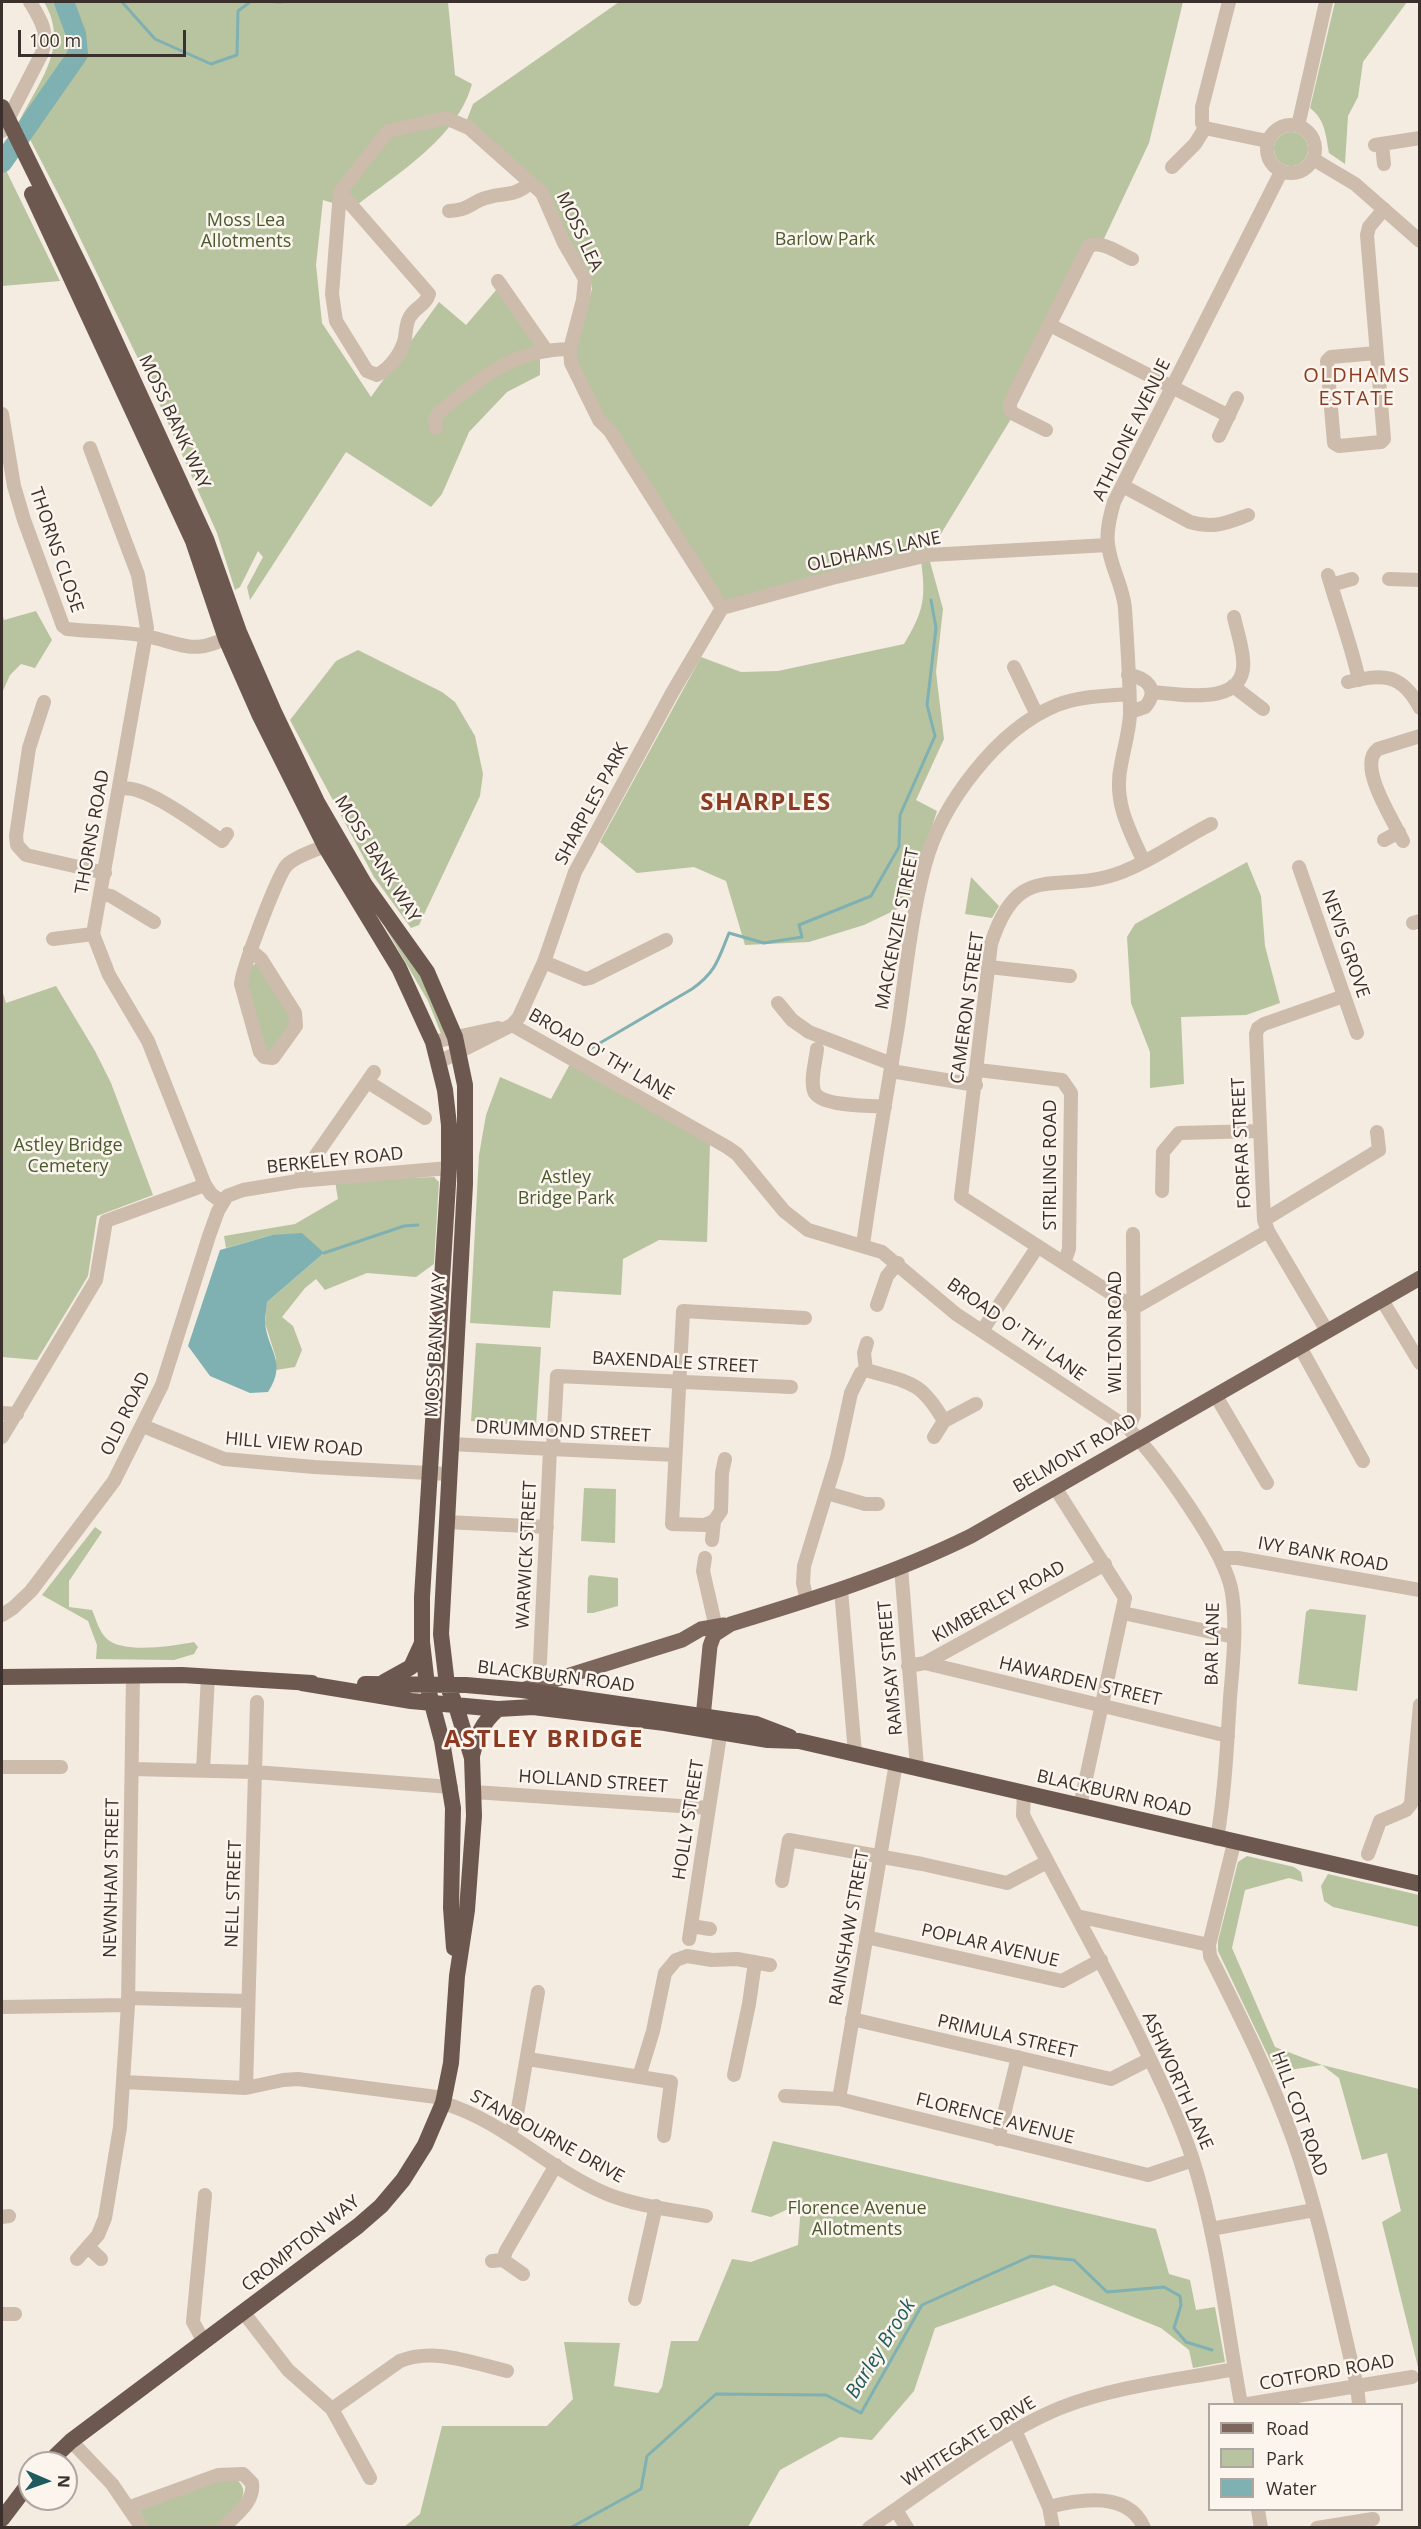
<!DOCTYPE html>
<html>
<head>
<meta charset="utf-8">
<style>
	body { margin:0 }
	#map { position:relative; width:1421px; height:2529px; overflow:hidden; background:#f4ebe1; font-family:"Open Sans",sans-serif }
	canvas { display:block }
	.frame { position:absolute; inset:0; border:3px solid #3b302b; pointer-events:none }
	.legend { position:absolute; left:1208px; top:2403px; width:195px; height:108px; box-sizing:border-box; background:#fbf5ee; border:2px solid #aea6a0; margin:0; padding:8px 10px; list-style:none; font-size:18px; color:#3b302b }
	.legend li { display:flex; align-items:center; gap:12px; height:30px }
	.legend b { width:30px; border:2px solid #aea6a0 }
	.north { position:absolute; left:18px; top:2451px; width:60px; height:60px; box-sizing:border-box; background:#fbf5ee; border:2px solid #aea6a0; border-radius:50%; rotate:92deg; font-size:16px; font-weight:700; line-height:24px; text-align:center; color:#3b302b }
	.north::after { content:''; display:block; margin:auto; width:21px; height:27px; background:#1f5a5e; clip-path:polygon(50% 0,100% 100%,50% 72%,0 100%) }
	.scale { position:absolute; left:18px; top:30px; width:168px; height:27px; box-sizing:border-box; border:3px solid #3b302b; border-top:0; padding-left:8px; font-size:18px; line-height:21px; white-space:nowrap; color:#3b302b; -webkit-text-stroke:4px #fbf5ee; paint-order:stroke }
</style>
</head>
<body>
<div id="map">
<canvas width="1421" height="2529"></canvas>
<div class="frame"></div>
<ul class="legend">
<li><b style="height:8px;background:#7d675c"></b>Road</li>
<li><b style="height:16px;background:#b8c4a0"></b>Park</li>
<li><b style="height:16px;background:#7fb0b2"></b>Water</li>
</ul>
<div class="north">N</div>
<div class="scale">100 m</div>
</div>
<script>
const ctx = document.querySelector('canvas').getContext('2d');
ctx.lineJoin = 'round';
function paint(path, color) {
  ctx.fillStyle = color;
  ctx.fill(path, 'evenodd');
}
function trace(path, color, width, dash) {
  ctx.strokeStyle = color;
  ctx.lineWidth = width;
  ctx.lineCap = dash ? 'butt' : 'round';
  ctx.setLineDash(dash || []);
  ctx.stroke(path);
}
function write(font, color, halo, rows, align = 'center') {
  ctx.font = font + ' "Open Sans",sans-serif';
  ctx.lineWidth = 5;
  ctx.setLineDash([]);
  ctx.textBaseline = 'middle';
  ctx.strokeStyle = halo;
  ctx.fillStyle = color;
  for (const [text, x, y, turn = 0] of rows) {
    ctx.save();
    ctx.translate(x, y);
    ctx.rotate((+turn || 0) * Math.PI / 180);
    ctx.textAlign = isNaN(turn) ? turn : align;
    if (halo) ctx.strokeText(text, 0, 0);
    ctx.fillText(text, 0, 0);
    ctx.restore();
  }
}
const green = new Path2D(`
	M44 2H448L455 75 472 84C457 139 395 175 352 209L323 200 316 265 322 323 371 397 439 302 466 325 497 289 540 342V375L507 392 469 432 442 494 431 507 346 452 250 600 247 587 263 557 258 551 240 587 235 590 217 533 155 394 66 209 20 120C40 80 70 46 44 2Z
	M619 2H1183L1149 143 1101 245 1095 244 1010 403 1014 414 928 555 722 608 571 363 592 289 590 275 542 193 466 122 473 104Z
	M1335 2H1407L1363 62 1358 97 1348 116 1345 164 1329 153C1326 136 1325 119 1310 108Z
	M1274 149a17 17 0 1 1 34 0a17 17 0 1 1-34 0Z
	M2 162 60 281 2 286Z
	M929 558 943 609 936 672 944 739 916 800 937 811 920 864 912 902 864 925 809 942 745 945 726 881 694 867 637 873 600 842 701 657 741 672 778 671 904 644C924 611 926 598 921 561Z
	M36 611 52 640 35 668 21 664 10 675 2 693V613L4 620Z
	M358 650 442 692 455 702 475 736 483 774 480 796 419 925 411 928 374 877 290 720 336 661Z
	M1247 862 1261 896 1265 946 1280 1003 1246 1015 1181 1017 1184 1084 1150 1088V1052L1131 1003 1127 937 1135 924Z
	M971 877 999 906 992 918 965 914Z
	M385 927 413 962 450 1035 442 1036 428 1001Z
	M256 963 291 1012V1026L271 1053H267L246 982 252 966Z
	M56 986 95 1051 111 1083 153 1195 97 1216 88 1276 37 1360 2 1357V990L6 1003Z
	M570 1064 710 1144 707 1242 659 1240 623 1259 621 1295 553 1291 550 1328 470 1323 479 1155 486 1115 500 1077 551 1099Z
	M434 1177 439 1182 434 1264 416 1277 367 1273 325 1290 316 1279 305 1288 282 1317 293 1326 302 1350 295 1367 276 1370V1358L265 1323 267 1302 323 1254 272 1235 226 1248 224 1236 295 1224 338 1199 335 1181Z
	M476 1343 541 1347 536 1426 471 1421Z
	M584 1488 616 1489 615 1543 581 1541Z
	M95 1527 102 1532 69 1581V1607L92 1610C96 1619 99 1632 107 1639 124 1654 173 1646 194 1642L198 1647 194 1654 174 1660 96 1659 97 1645 88 1621 42 1595Z
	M590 1575 618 1578V1606L593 1613H587L588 1578Z
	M1310 1609 1366 1615 1357 1691 1298 1684 1306 1612Z
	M1247 1856 1294 1867 1301 1872 1303 1882 1289 1878 1245 1890 1232 1948 1275 2047 1322 2065 1419 2089V2371L1382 2222 1401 2211 1387 2153 1362 2160 1339 2078 1322 2065 1276 2072 1218 1951V1941L1238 1862Z
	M1328 1874 1419 1895V1927L1333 1907 1324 1901 1321 1886Z
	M773 2141 1156 2229 1169 2274 1190 2280 1196 2310 1215 2307 1225 2362 1193 2368 1189 2350 1161 2328 1054 2285 935 2328 914 2391 872 2440 840 2437 780 2470 748 2527H404L420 2514 442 2426H547L573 2399 564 2342 620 2343 614 2386 658 2393 662 2387 671 2341H698L732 2259 751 2262 798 2245 801 2203 771 2217 751 2212Z
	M237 2480C256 2495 227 2516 216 2527H148L138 2509 211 2481Z`);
const water = new Path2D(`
	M302 1233 324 1253 267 1302C267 1308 265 1315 265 1322 267 1350 288 1362 268 1392L250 1393 210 1376 188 1346 220 1250 272 1235Z`);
const stream = new Path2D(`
	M122 2 155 39 211 64 237 55 238 11 250 2
	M276 2H282
	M588 1050 692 989C716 972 718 960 729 933L764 943 802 937 799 925 871 896 899 847 900 815 935 736 927 705 936 628 931 600
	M324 1253 404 1226 418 1225
	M570 2528 641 2489 647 2456 716 2394 826 2395 861 2413 922 2305 1031 2256 1074 2260 1107 2292 1164 2287 1180 2296 1181 2305 1174 2328 1186 2342 1212 2350`);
const river = new Path2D(`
	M2 163 78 54 76 34 64 2`);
const minor = new Path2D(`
	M1229 2 1202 107V123L1205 128 1267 141
	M1267 149a24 24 0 1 1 48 0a24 24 0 1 1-48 0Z
	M1298 126 1326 2
	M2 131 42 53C49 32 41 20 30 2
	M1382 144 1384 164
	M1375 145 1420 138
	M1313 159 1355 184 1420 241
	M1172 167 1195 144 1205 128
	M340 192 429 294C426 305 417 306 411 315 406 321 406 331 405 338 402 352 390 369 377 375L367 371 336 321 332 294 340 192 388 131 446 118 469 128 542 193 564 243 585 279 583 300 570 349 571 363 599 420 610 431 722 608
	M449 211C466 210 466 207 480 200 499 191 513 199 530 183
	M498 281 546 350
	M1050 325 1229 416
	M1376 353 1331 357 1327 361 1334 443 1339 446 1381 442 1384 439 1367 235 1369 227 1384 209
	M2 414 14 486 24 520 63 626 67 629C93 632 121 631 146 636 188 645 193 656 235 634
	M436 428 435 420 439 412C484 377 510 350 570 349
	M1046 430 1014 414 1010 410V403L1089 246C1102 240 1120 254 1132 259
	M1219 436 1237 398
	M90 448 138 575 147 628 93 934 109 975 148 1041 205 1185 211 1194 222 1202
	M1123 486 1190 522C1214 529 1226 523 1248 515
	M1328 575C1338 610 1351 644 1359 680
	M1389 579 1420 580
	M1331 585 1352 579
	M722 608 832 578 928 555 1108 545
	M1014 667 1037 715
	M1128 675C1145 677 1161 689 1145 707L1130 712
	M1348 682C1382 674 1401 672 1420 708
	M1233 686 1263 709
	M1152 692C1181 694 1248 708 1243 659 1242 645 1237 631 1234 617
	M44 702 29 748 16 836 17 845 26 855 105 873
	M120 789C143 782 201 827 222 841L227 834
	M1384 840 1399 832
	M1403 841C1394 821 1356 765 1378 749L1420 736
	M1144 862C1129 830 1113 801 1121 765 1124 748 1129 732 1130 715 1130 679 1127 643 1125 608 1123 586 1110 566 1108 544 1106 531 1110 516 1114 502L1281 172
	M1299 867 1357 1033
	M101 894 111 896 154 922
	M1413 923 1420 921
	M53 939 93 934
	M250 950 261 959 295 1013 296 1026 273 1058 264 1057 260 1052 241 984C242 969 278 874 287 865 296 856 314 851 325 846
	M544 962 585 979 590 978 666 940
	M989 967 1070 976
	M778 1003 792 1020 809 1032 892 1064
	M512 1025 727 1147 737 1154 784 1211 808 1230 882 1252 956 1314 1128 1428C1158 1459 1226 1551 1232 1593 1237 1627 1233 1663 1230 1698 1227 1745 1225 1792 1217 1839
	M433 1042 498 1028
	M817 1049C816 1060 810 1080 814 1091 819 1107 870 1105 885 1107
	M439 1062 512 1025 519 1017 544 962 575 872 672 693 722 608
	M978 1070 1062 1080 1071 1093 1069 1249 1064 1263
	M891 1071 976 1085
	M368 1082 425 1118
	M298 1181 374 1072
	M1162 1191 1163 1152 1179 1133 1259 1131
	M1264 1220 1379 1150 1377 1132
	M863 1245C873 1172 886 1099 898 1026 906 972 911 917 925 865 941 804 998 729 1057 705 1080 696 1104 696 1128 694
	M1382 1300 1420 1363
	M877 1305 887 1276 898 1263
	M1134 1308 961 1197 991 944C1019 856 1058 897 1122 872 1154 860 1181 839 1211 824
	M1134 1308 1268 1231
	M982 1331 1038 1246
	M1327 1331 1268 1231 1264 1220 1256 1034 1258 1028 1264 1024 1344 996
	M1300 1347 1363 1461
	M866 1370C910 1383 920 1380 944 1421
	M1216 1396 1267 1483
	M2 1413 17 1414
	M143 1426 224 1459 314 1467 448 1474
	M1128 1428 1134 1415 1133 1234
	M2 1437 96 1280 106 1221 205 1185
	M934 1437 944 1421 976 1404
	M450 1444 675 1455
	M553 1449 557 1376 791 1387
	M1056 1489 1125 1598 1080 1806
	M827 1493 865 1504H878
	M714 1521 705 1525 672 1524 683 1311 805 1318
	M446 1522 547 1527
	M712 1540 714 1521 721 1511 722 1473 725 1459
	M705 1558 703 1571 717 1632
	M1221 1558H1238L1420 1590
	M901 1567 917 1767
	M841 1590 855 1753
	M807 1601 803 1583 804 1566 837 1458 851 1393 861 1373 866 1370 864 1353 867 1343
	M1123 1613 1234 1637
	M2 1615 13 1608 31 1591 114 1481 162 1385 209 1236 218 1211 227 1196 243 1190 298 1181 449 1168
	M540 1662 550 1449
	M925 1663 1228 1736
	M908 1666 925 1663 1105 1564
	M2 1767H61
	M132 1769 255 1772 451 1787
	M203 1770 208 1676
	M474 1792 709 1808
	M1024 1793 1023 1815C1061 1889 1102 1961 1139 2036 1158 2076 1179 2117 1193 2160 1218 2239 1226 2323 1241 2404
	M1234 1843 1209 1945 1210 1956C1240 2016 1270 2075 1293 2139 1321 2219 1337 2304 1357 2386L1359 2404
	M1368 1854 1380 1821 1406 1810 1411 1804 1420 1705
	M782 1881 789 1840 922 1864 1007 1883 1047 1862
	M1077 1916 1209 1945
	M691 1926 710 1929
	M866 1937 1062 1981 1101 1960
	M689 1939 722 1722
	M128 1998 248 2001
	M2 2007 128 2005
	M852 2019 1111 2079 1150 2059
	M528 2059 671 2082 664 2136
	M734 2075 749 2004 755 1962
	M639 2077 653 2031 665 1973 676 1960 687 1956 712 1960 737 1959 770 1965
	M124 2082 246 2088 283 2080 298 2079 444 2098
	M246 2088 257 1702
	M785 2096 839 2099 1148 2175 1193 2160
	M839 2099 896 1763
	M443 2103C504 2121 549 2170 607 2194 636 2206 675 2210 706 2216
	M509 2133 516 2120 538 1992
	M998 2139 1018 2057
	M2 2217 9 2216
	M1211 2229 1314 2210
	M88 2247 101 2259
	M77 2259 98 2235 105 2218 120 2127 128 2005 133 1675
	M503 2260 506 2251 556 2165
	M492 2261 503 2260 523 2274
	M635 2299 656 2206
	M244 2313 288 2370 332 2409 370 2478
	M2 2314H15
	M204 2342 193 2322 205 2195
	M1248 2404 1412 2377
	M332 2409 400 2361C434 2347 472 2363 507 2371
	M1015 2430 1049 2507 1053 2528
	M71 2441 112 2484 142 2528
	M130 2507 218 2475 243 2474 252 2483C255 2502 235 2515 223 2528
	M1049 2507C1080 2499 1129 2491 1144 2528
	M896 2510 907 2528
	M1258 2510 1261 2528
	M869 2528C928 2488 995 2435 1060 2408 1115 2386 1177 2380 1235 2369
	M1317 2528 1373 2519`);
const primary = new Path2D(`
	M522 1690 682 1640 701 1629 724 1625
	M702 1728 710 1646 714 1635 731 1624C813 1599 894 1574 971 1536L1420 1278`);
const trunk = new Path2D(`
	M2 107 89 284 206 539 239 632 274 712 317 802 365 885 427 972 455 1037 465 1085V1184L441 1634 447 1685 456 1706 472 1758 474 1816 467 1910 457 1976 451 2063 443 2103 425 2145 403 2180 381 2206 358 2226 71 2441 48 2463
	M32 194 193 541 226 639 260 716 325 846 399 968 433 1042 445 1090 449 1125V1168L422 1597V1642L427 1685 442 1741 453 1808 451 1908 454 1948
	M2 1677 182 1675 312 1683
	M384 1682 411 1667 422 1643
	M302 1683 411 1701 498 1709 533 1707 665 1723 768 1740 799 1741 1420 1884
	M365 1684 466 1685 522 1690 756 1724 790 1737
	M472 1756C477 1735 482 1723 498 1709
	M2 2519 30 2482`);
const parkNames = [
	["Moss Lea",246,221],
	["Allotments",246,242],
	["Barlow Park",825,240],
	["Astley Bridge",68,1146],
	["Cemetery",68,1167],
	["Astley",566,1178],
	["Bridge Park",566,1199],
	["Florence Avenue",857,2209],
	["Allotments",857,2230]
];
const streetNames = [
	["MOSS LEA",579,232,65],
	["MOSS BANK WAY",174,422,65],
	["ATHLONE AVENUE",1132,430,-64],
	["THORNS CLOSE",56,550,71],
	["OLDHAMS LANE",874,552,-12],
	["SHARPLES PARK",592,804,-62],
	["THORNS ROAD",93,832,-80],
	["MOSS BANK WAY",377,859,58],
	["MACKENZIE STREET",898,929,-79],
	["NEVIS GROVE",1345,944,71],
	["CAMERON STREET",968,1008,-82],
	["BROAD O' TH' LANE",601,1055,30],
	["FORFAR STREET",1242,1143,-93],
	["BERKELEY ROAD",335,1161,-6],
	["STIRLING ROAD",1051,1165,-90],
	["BROAD O' TH' LANE",1016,1330,35],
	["WILTON ROAD",1116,1332,-90],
	["MOSS BANK WAY",436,1345,-87],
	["BAXENDALE STREET",675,1363,3],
	["OLD ROAD",126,1414,-64],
	["DRUMMOND STREET",563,1432,3],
	["HILL VIEW ROAD",294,1445,5],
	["BELMONT ROAD",1075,1454,-30],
	["WARWICK STREET",527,1555,-87],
	["IVY BANK ROAD",1323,1555,10],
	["KIMBERLEY ROAD",999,1602,-29],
	["BAR LANE",1213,1644,-89],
	["RAMSAY STREET",891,1668,-95],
	["BLACKBURN ROAD",556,1677,7],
	["HAWARDEN STREET",1080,1682,13],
	["HOLLAND STREET",593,1782,4],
	["BLACKBURN ROAD",1114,1794,13],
	["HOLLY STREET",689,1820,-81],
	["NEWNHAM STREET",112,1878,-89],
	["NELL STREET",234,1894,-88],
	["RAINSHAW STREET",850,1928,-80],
	["POPLAR AVENUE",990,1946,13],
	["PRIMULA STREET",1007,2037,13],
	["ASHWORTH LANE",1177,2081,66],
	["HILL COT ROAD",1299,2114,70],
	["FLORENCE AVENUE",995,2119,14],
	["STANBOURNE DRIVE",547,2137,29],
	["CROMPTON WAY",301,2244,-38],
	["COTFORD ROAD",1327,2373,-10],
	["WHITEGATE DRIVE",969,2442,-32]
];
const neighbourhoodNames = [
	["OLDHAMS",1357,376],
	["ESTATE",1357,399]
];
const waterNames = [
	["Barley Brook",881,2349,-58]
];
const districtNames = [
	["SHARPLES",766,803],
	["ASTLEY BRIDGE",544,1740]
];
paint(green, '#b8c4a0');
paint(water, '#7fb0b2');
trace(stream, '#7fb0b2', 3);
trace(river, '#7fb0b2', 20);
trace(minor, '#cdbbac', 14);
trace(primary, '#7d675c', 15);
trace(trunk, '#6c584f', 16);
write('18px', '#4a5a2e', '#fbf5ee', parkNames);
write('18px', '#3b302b', '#fbf5ee', streetNames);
ctx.letterSpacing = '1.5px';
write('20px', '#8c3b22', '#fbf5ee', neighbourhoodNames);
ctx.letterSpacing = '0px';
write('italic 20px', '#1f5a5e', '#fbf5ee', waterNames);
ctx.letterSpacing = '1.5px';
write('bold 24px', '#8c3b22', '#fbf5ee', districtNames);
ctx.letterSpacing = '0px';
</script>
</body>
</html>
